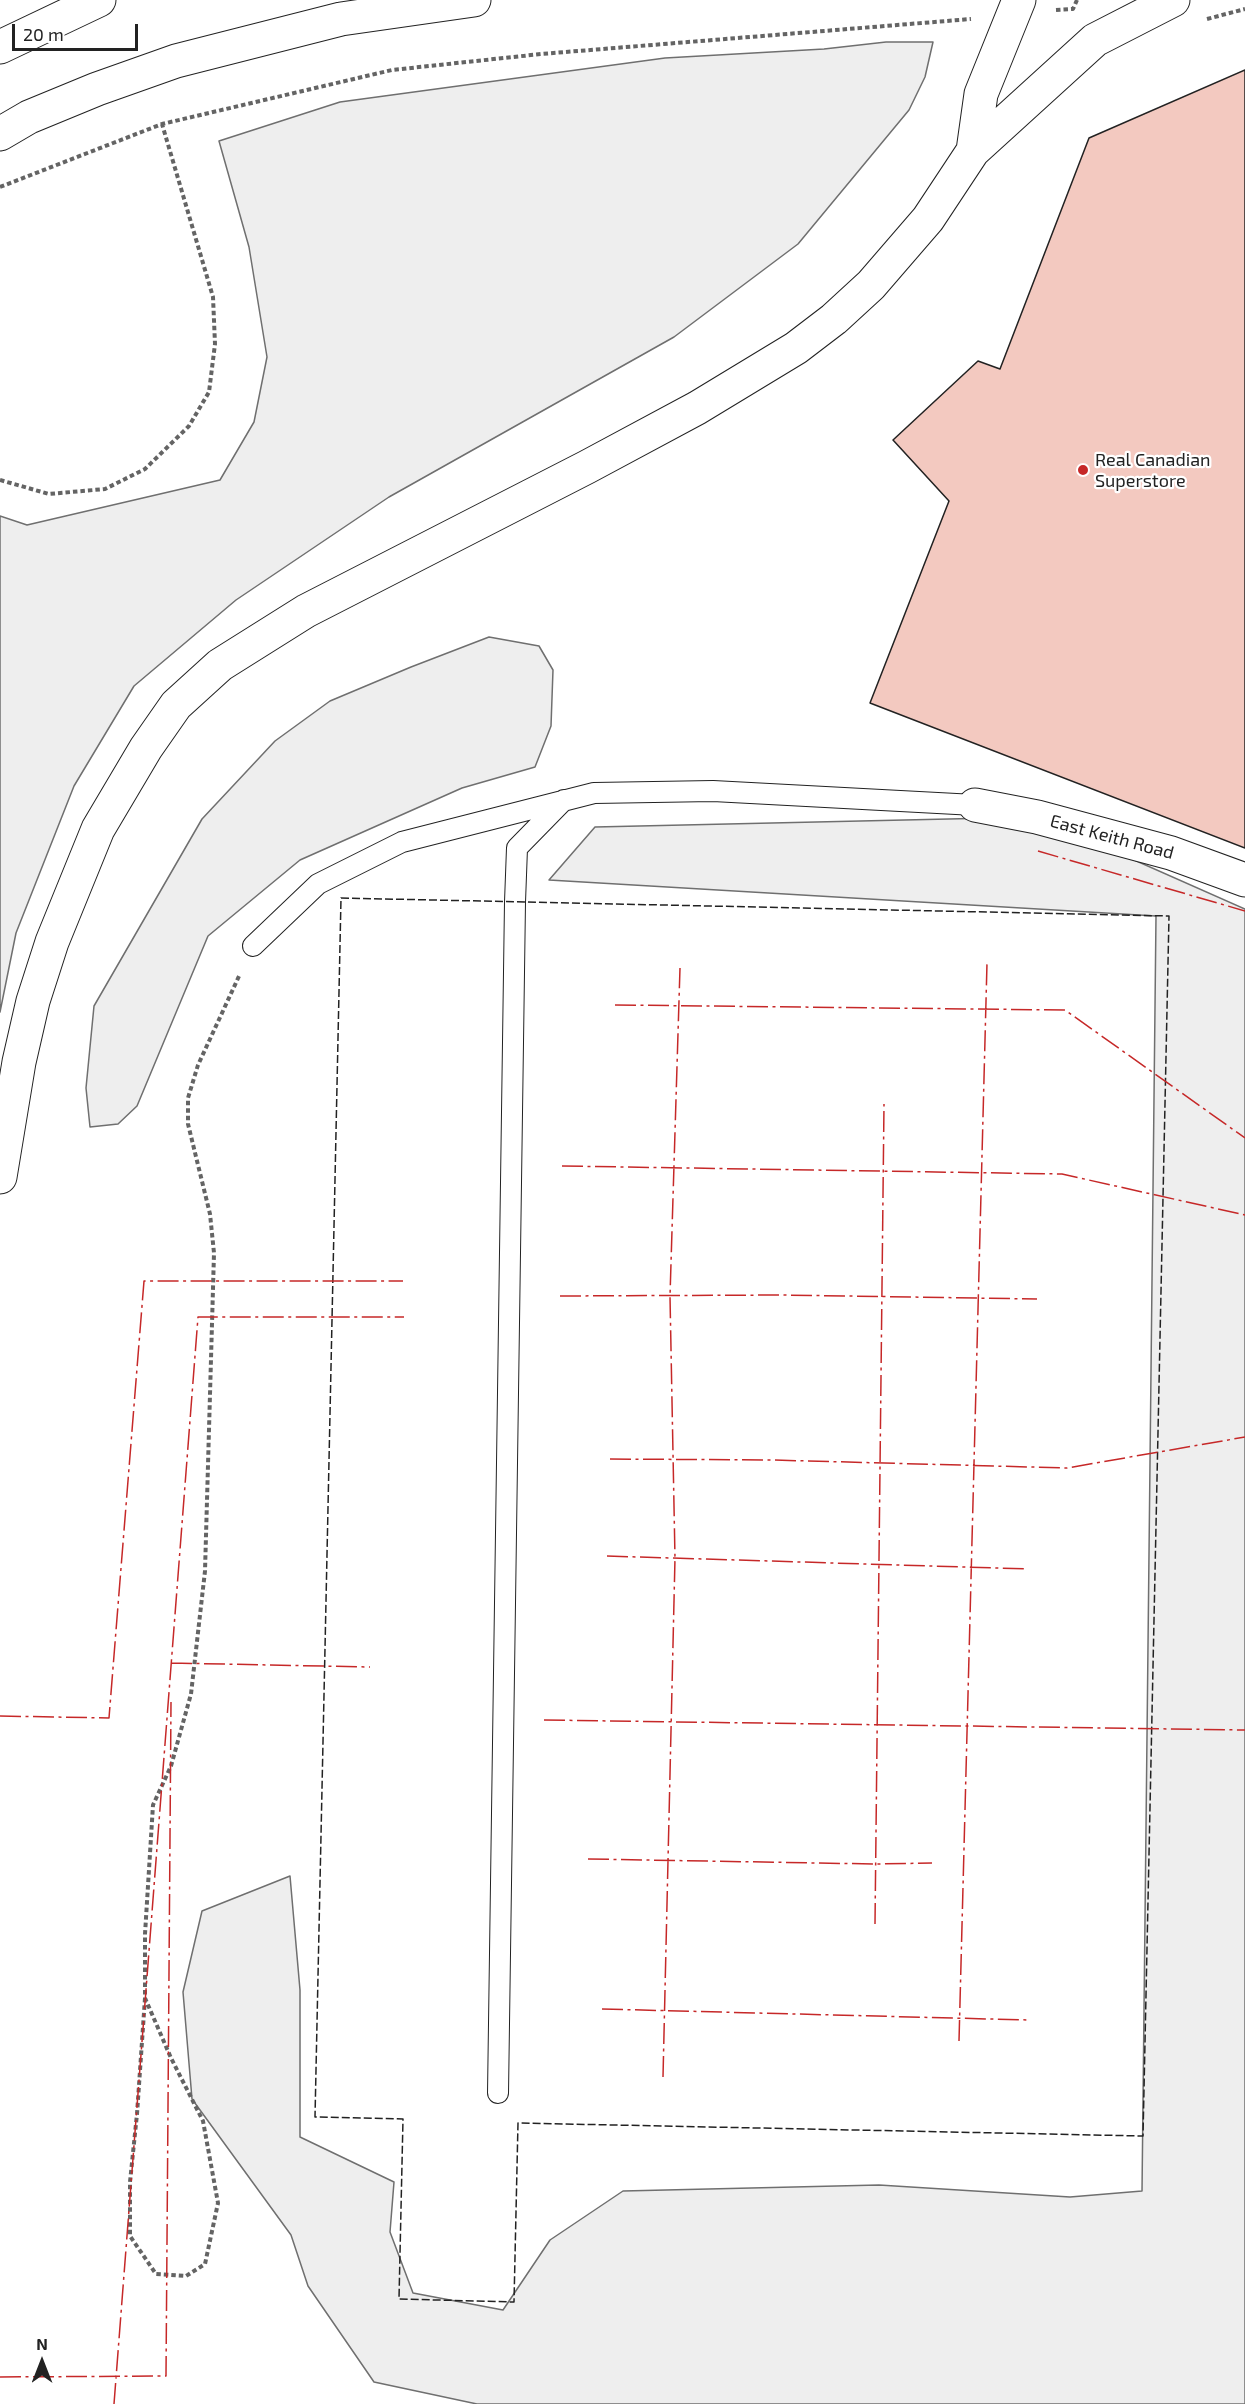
<!DOCTYPE html>
<html>
<head>
<meta charset="utf-8">
<style>
	body { margin:0 }
	#map { position:relative; width:1245px; height:2404px; overflow:hidden; background:#fff; font-family:"Exo 2",sans-serif }
	canvas { display:block }
	.north { position:absolute; left:12px; top:2332px; width:60px; height:60px; -webkit-text-stroke:4px #fff; paint-order:stroke; rotate:0deg; font-size:16px; font-weight:700; line-height:24px; text-align:center; color:#222 }
	.north::after { content:''; display:block; margin:auto; width:21px; height:27px; background:#222; clip-path:polygon(50% 0,100% 100%,50% 72%,0 100%) }
	.scale { position:absolute; left:12px; top:24px; width:126px; height:27px; box-sizing:border-box; border:3px solid #222; border-top:0; padding-left:8px; font-size:18px; line-height:21px; white-space:nowrap; color:#222; -webkit-text-stroke:4px #fff; paint-order:stroke }
</style>
</head>
<body>
<div id="map">
<canvas width="1245" height="2404"></canvas>
<div class="north">N</div>
<div class="scale">20 m</div>
</div>
<script>
const ctx = document.querySelector('canvas').getContext('2d');
ctx.lineJoin = 'round';
function paint(path, color) {
  ctx.fillStyle = color;
  ctx.fill(path, 'evenodd');
}
function trace(path, color, width, dash) {
  ctx.strokeStyle = color;
  ctx.lineWidth = width;
  ctx.lineCap = dash ? 'butt' : 'round';
  ctx.setLineDash(dash || []);
  ctx.stroke(path);
}
function write(font, color, halo, rows, align = 'center') {
  ctx.font = font + ' "Exo 2",sans-serif';
  ctx.lineWidth = 4.5;
  ctx.setLineDash([]);
  ctx.textBaseline = 'middle';
  ctx.strokeStyle = halo;
  ctx.fillStyle = color;
  for (const [text, x, y, turn = 0] of rows) {
    ctx.save();
    ctx.translate(x, y);
    ctx.rotate((+turn || 0) * Math.PI / 180);
    ctx.textAlign = isNaN(turn) ? turn : align;
    if (halo) ctx.strokeText(text, 0, 0);
    ctx.fillText(text, 0, 0);
    ctx.restore();
  }
}
const green = new Path2D(`
	M886 42H933L925 77 909 110 798 244 674 337 389 497 236 600 134 686 74 786 16 933 0 1012V516L27 525 220 480 254 422 267 357 249 247 219 141 340 102 665 58 824 49Z
	M489 637 539 646 553 670 551 726 535 767 462 788 300 860 208 936 137 1106 118 1124 90 1127 86 1088 94 1006 202 819 275 741 330 701 411 667Z
	M1037 817 1245 909V2404H477L374 2382 308 2286 291 2235 192 2099 183 1992 202 1911 290 1876 300 1990V2137L394 2182 390 2232 413 2293 503 2310 550 2240 623 2191 879 2185 1070 2197 1142 2191 1156 916 549 880 595 827Z`);
const building = new Path2D(`
	M1245 70V848L870 703 949 501 893 440 978 361 1000 369 1089 138Z`);
const path = new Path2D(`
	M1056 10 1073 9 1077 0
	M1207 19 1245 9
	M0 187 162 124 392 70 541 54 971 19
	M0 480 49 494 105 489 145 469 189 426 209 392 215 344 213 297 162 124
	M145 1998 137 2114 130 2182V2236L156 2274 186 2276 205 2264 218 2203 203 2121 171 2058 145 1998V1934L153 1805 171 1766 191 1694 205 1571 214 1253 210 1214 188 1124V1098L198 1065 240 974`);
const service = new Path2D(`
	M253 946 318 884 402 842 594 793 713 791 975 805
	M498 2093 515 902 517 848 564 800`);
const minor = new Path2D(`
	M975 805 1037 817 1171 853 1245 880`);
const secondary = new Path2D(`
	M0 47 99 0
	M0 134 29 117 97 89 176 61 341 19 474 0`);
const motorway = new Path2D(`
	M973 151 981 94 1019 0
	M0 1177 19 1062 33 1001 52 942 98 829 146 748 176 705 220 665 306 611 587 467 697 408 796 348 834 319 871 285 928 219 973 151 1095 40 1173 0`);
const fence = new Path2D(`
	M341 898 1169 916 1143 2136 518 2123 514 2302 399 2299 403 2119 315 2117Z`);
const power = new Path2D(`
	M1038 851 1245 911
	M615 1005 1065 1010 1245 1138
	M562 1166 1062 1174 1245 1215
	M560 1296 782 1295 1037 1299
	M610 1459 772 1460 1067 1468 1245 1437
	M607 1556 1028 1569
	M171 1663 370 1667
	M0 1716 109 1718 144 1281H403
	M544 1720 1245 1730
	M588 1859 875 1864 932 1863
	M875 1924 884 1104
	M602 2009 1029 2020
	M959 2041 987 963
	M663 2077 675 1558 670 1296 680 968
	M0 2377 166 2376 171 1702
	M114 2404 198 1317H404`);
const markers = [
	[1083,470,6,"#c62828"]
];
const poiNames = [
	["Real Canadian",1095,460],
	["Superstore",1095,481]
];
const streetNames = [
	["East Keith Road",1112,837,15]
];
paint(green, '#eee');
trace(green, '#6f6f6f', 1.5);
paint(building, '#f3c9c0');
trace(building, '#222', 1.5);
trace(service, '#222', 22);
trace(minor, '#222', 35);
trace(secondary, '#222', 35);
trace(motorway, '#222', 35);
trace(path, '#646464', 4, [4.5, 3]);
trace(service, '#fff', 20);
trace(minor, '#fff', 33);
trace(secondary, '#fff', 33);
trace(motorway, '#fff', 33);
trace(fence, '#222', 1.5, [8, 3]);
trace(power, '#c62828', 1.5, [21, 4.5, 3, 4.5]);
for (const [x, y, r, color] of markers) {
  const dot = new Path2D();
  dot.arc(x, y, r, 0, 2 * Math.PI);
  ctx.fillStyle = color;
  ctx.fill(dot);
  trace(dot, '#fff', 2);
}
write('18px', '#222', '#fff', poiNames, 'left');
write('18px', '#222', '#fff', streetNames);
</script>
</body>
</html>
